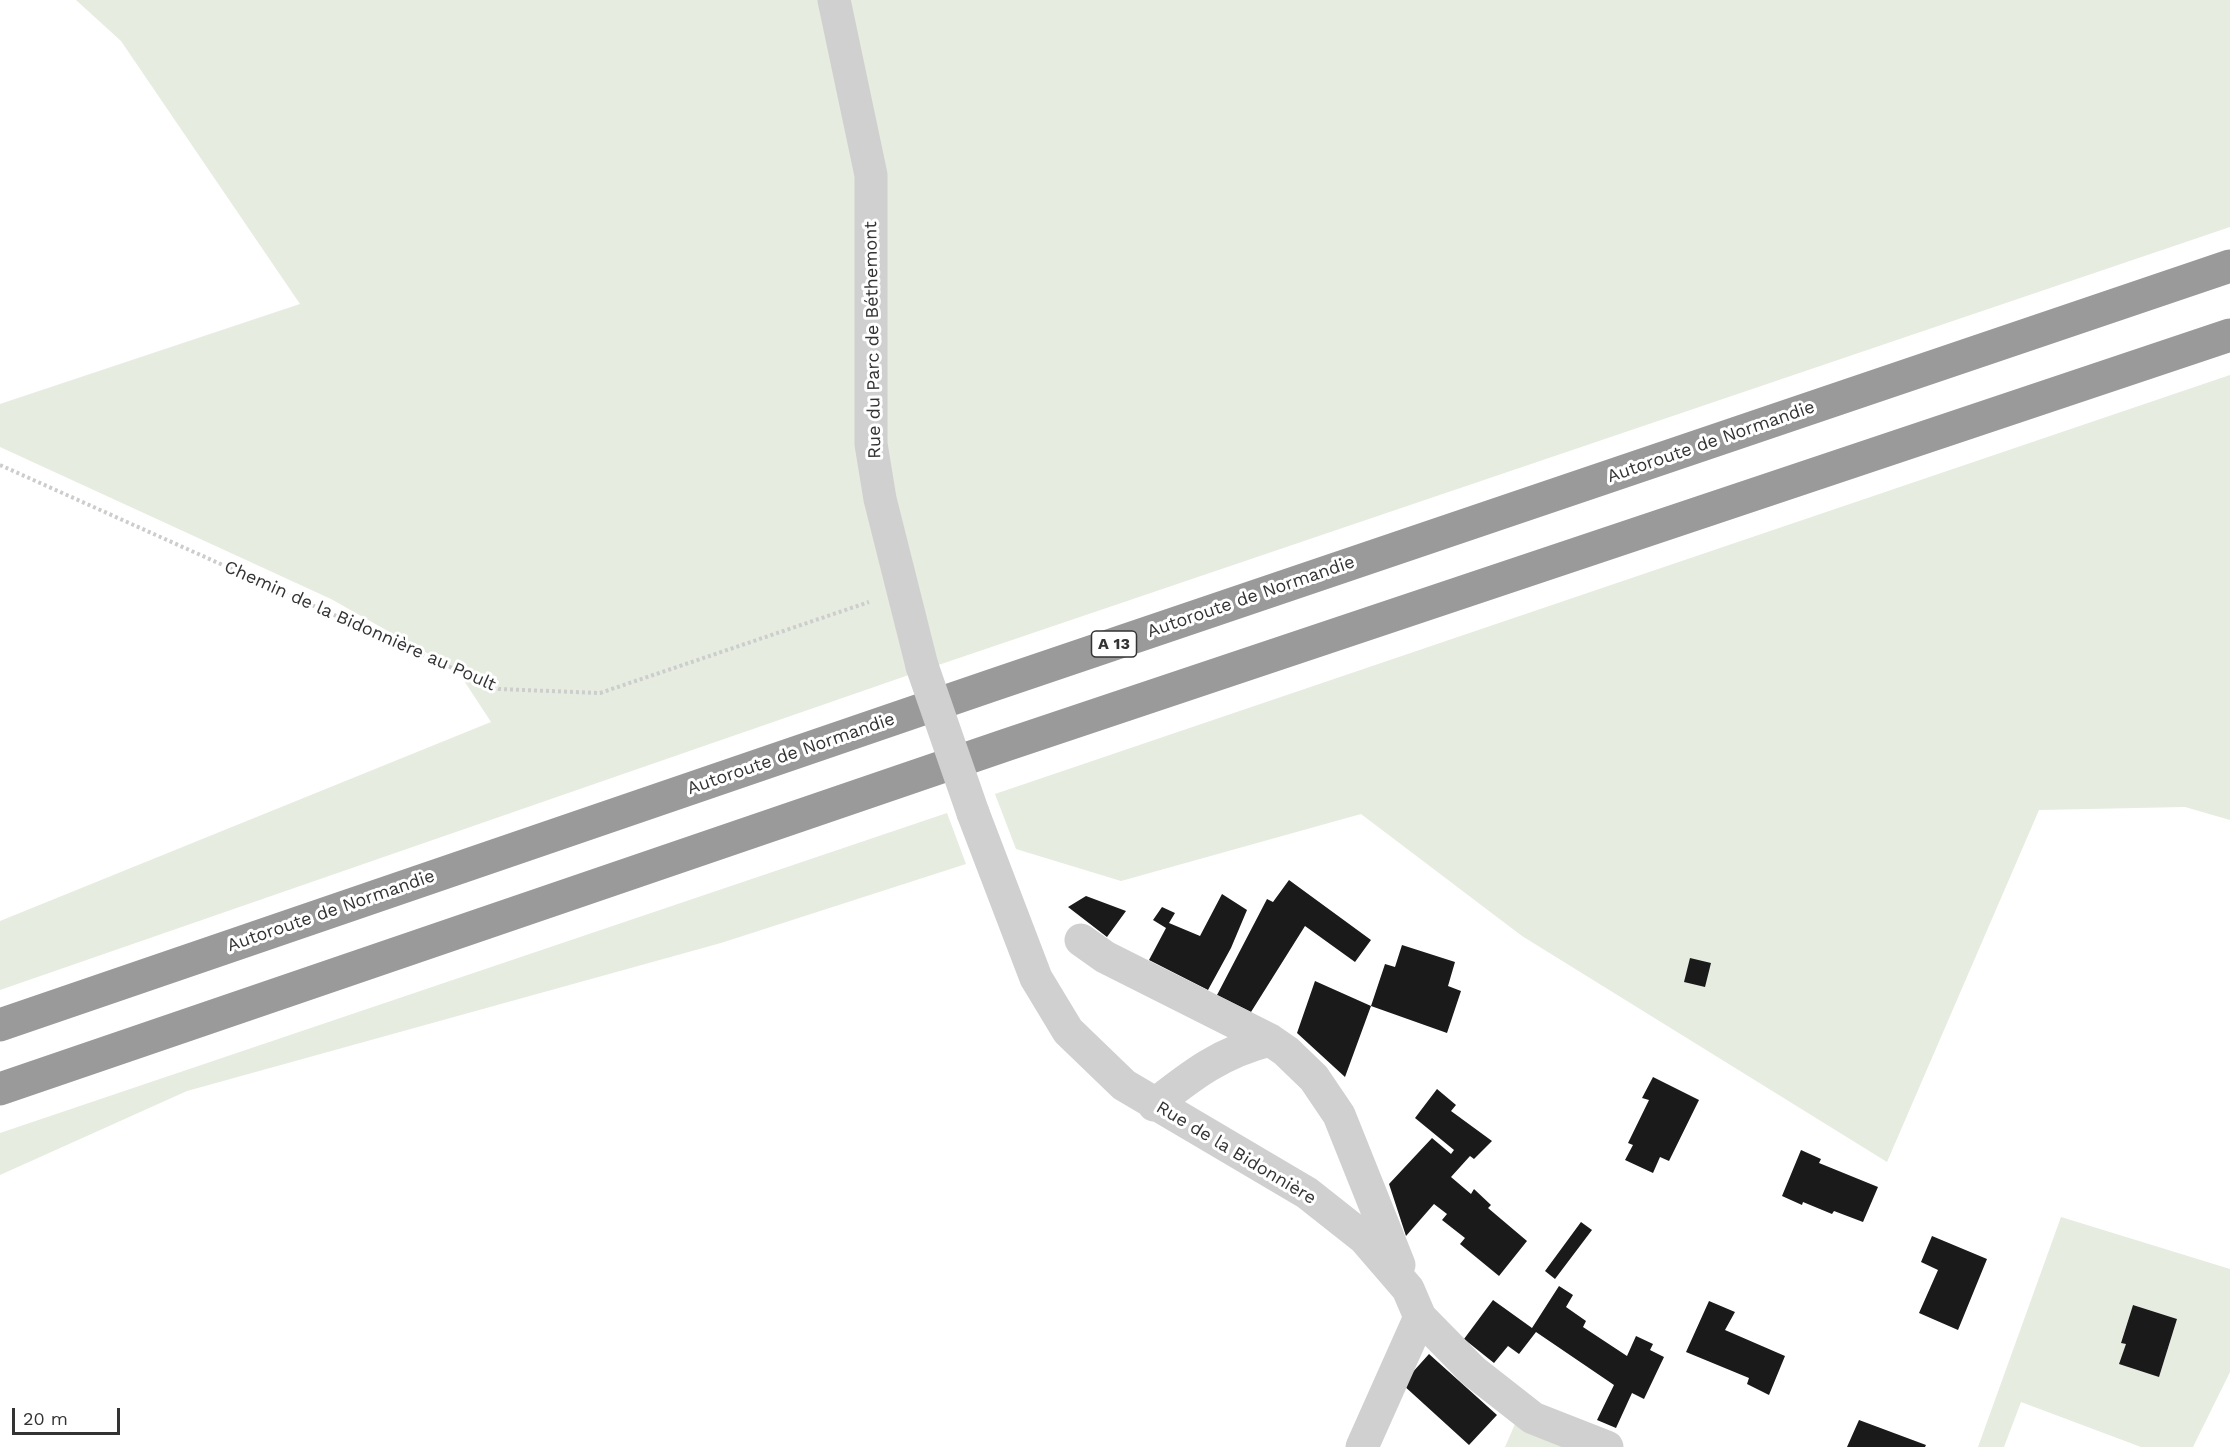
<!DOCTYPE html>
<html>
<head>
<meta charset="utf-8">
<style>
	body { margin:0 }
	#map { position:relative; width:2230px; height:1447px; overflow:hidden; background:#fff; font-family:"Work Sans",sans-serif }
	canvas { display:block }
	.scale { position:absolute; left:12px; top:1408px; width:108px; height:27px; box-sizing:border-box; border:3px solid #333; border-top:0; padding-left:8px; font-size:18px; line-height:21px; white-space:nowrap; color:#333; -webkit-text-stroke:4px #fff; paint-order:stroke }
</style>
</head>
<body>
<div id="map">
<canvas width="2230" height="1447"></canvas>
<div class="scale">20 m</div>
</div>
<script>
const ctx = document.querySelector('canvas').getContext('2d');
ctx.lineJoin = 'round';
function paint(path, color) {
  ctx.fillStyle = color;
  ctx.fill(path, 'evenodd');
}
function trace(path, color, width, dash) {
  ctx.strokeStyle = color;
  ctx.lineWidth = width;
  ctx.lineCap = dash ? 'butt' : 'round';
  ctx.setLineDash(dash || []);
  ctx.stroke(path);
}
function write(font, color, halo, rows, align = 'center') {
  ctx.font = font + ' "Work Sans",sans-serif';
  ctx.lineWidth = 6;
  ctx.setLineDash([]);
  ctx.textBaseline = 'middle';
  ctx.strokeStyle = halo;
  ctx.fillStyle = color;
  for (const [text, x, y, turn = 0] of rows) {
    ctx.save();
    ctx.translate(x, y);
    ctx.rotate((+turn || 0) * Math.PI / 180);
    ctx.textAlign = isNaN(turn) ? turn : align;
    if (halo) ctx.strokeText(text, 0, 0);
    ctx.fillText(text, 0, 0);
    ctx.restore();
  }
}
const green = new Path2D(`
	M76 0H2230V227L903 677 0 990V921L491 722 457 670 331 599 0 447V404L300 304 121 41Z
	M2230 375V820L2185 807 2039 810 1887 1162 1522 936 1361 814 1121 881 1016 849 995 794Z
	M947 813 966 864 721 943 187 1091 0 1175V1133Z
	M2061 1217 2230 1269V1372L2193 1447H2141L2021 1402 2004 1447H1978ZM2133 1305 2177 1319 2159 1376 2120 1364 2126 1344 2121 1342Z
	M1515 1424 1567 1447H1505Z`);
const building = new Path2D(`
	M1289 880 1371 940 1355 962 1305 926 1251 1012 1217 995 1267 899 1273 902Z
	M1222 894 1247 910 1231 948 1208 990 1149 960 1166 928 1153 920 1162 907 1175 913 1169 923 1200 936Z
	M1086 896 1126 911 1107 937 1068 907Z
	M1402 945 1455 962 1448 986 1461 991 1447 1033 1371 1006 1385 964 1395 967Z
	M1690 958 1711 963 1705 987 1684 982Z
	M1315 981 1371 1006 1345 1077 1297 1033Z
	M1653 1077 1699 1100 1669 1161 1660 1157 1653 1173 1625 1160 1633 1145 1628 1143 1649 1100 1642 1098Z
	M1437 1089 1456 1105 1451 1111 1492 1141 1474 1159 1470 1156 1451 1177 1471 1194 1474 1189 1491 1205 1488 1208 1527 1241 1499 1276 1460 1244 1465 1238 1442 1220 1447 1214 1434 1204 1406 1236 1389 1184 1432 1138 1451 1154 1454 1150 1415 1118Z
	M1801 1150 1821 1159 1819 1163 1878 1187 1863 1222 1834 1211 1832 1214 1803 1202 1802 1205 1782 1196Z
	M1581 1222 1592 1230 1555 1279 1545 1271Z
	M1932 1236 1987 1259 1958 1330 1919 1313 1938 1270 1921 1262Z
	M1559 1286 1573 1295 1566 1307 1586 1321 1583 1327 1627 1356 1636 1336 1653 1344 1650 1350 1664 1357 1644 1399 1632 1393 1616 1428 1597 1420 1614 1385 1536 1332 1519 1354 1508 1346 1494 1363 1464 1339 1493 1300 1532 1328Z
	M1709 1301 1735 1312 1725 1330 1785 1356 1769 1395 1747 1384 1749 1378 1686 1352Z
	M2133 1305 2177 1319 2159 1377 2119 1364 2126 1344 2121 1343Z
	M1429 1354 1497 1415 1469 1445 1402 1384Z
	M1859 1420 1926 1445 1925 1447H1847Z`);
const path = new Path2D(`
	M0 465 499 689 600 693 869 602`);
const minor = new Path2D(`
	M834 0 871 175V444L880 499 922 666
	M973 813 1036 978 1068 1031 1124 1085 1307 1193 1364 1238 1408 1289 1420 1317 1473 1371 1533 1418 1607 1447
	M1081 940 1105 957 1270 1040 1286 1051 1314 1078 1339 1115 1399 1265
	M1154 1105C1193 1074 1222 1052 1270 1040
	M1362 1447 1420 1317`);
const highway = new Path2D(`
	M0 1025 993 685 2230 266
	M0 1089 1006 745 2230 335`);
const minorBridge = new Path2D(`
	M922 666 973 813`);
const shields = [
	[1114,644,45]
];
const shieldNames = [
	["A 13",1114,644]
];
const streetNames = [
	["Rue du Parc de Béthemont",873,340,-91],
	["Autoroute de Normandie",1711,442,-19],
	["Autoroute de Normandie",1251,597,-19],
	["Chemin de la Bidonnière au Poult",360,626,24],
	["Autoroute de Normandie",791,754,-19],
	["Autoroute de Normandie",331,911,-19],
	["Rue de la Bidonnière",1236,1153,31]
];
paint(green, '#e6ecdf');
paint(building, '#1a1a1a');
trace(path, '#cdcdcd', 4, [3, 3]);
trace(minor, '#d0d0d0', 33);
trace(highway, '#9a9a9a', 33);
trace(minorBridge, '#d0d0d0', 33);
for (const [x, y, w] of shields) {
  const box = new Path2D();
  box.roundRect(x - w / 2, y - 13, w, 26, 4.5);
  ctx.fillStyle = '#fff';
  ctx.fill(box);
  trace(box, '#333', 1.5);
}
write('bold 16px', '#333', null, shieldNames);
write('18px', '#333', '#fff', streetNames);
</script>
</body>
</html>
